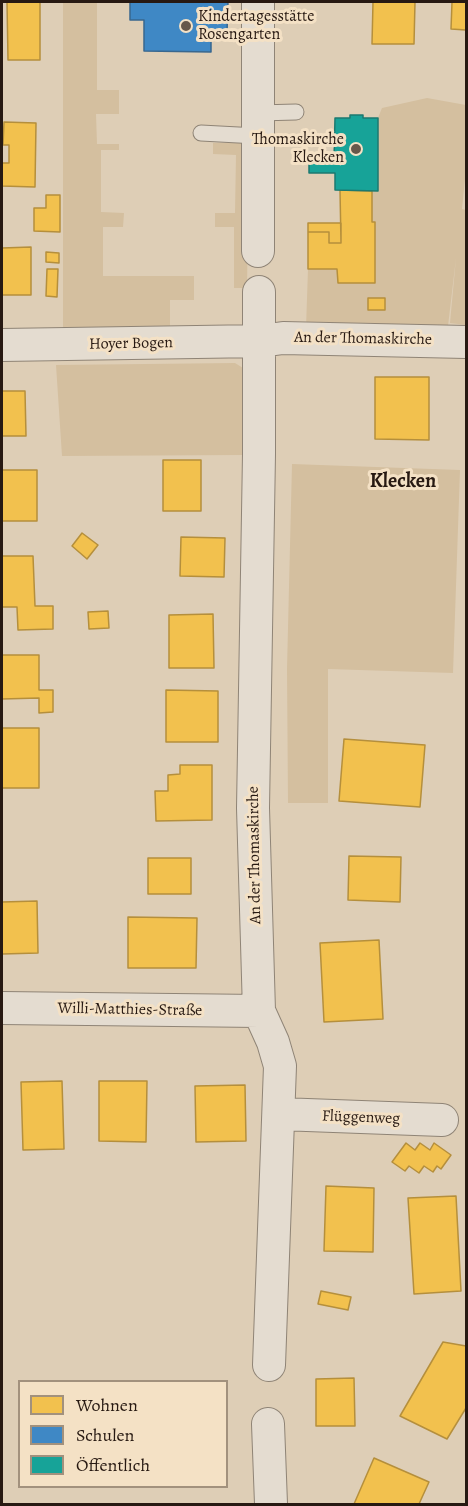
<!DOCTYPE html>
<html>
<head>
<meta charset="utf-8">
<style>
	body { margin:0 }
	#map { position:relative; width:468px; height:1506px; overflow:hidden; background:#deceb6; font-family:Alegreya,serif }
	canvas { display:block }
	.frame { position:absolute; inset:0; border:3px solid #271912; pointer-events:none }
	.legend { position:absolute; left:18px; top:1380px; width:210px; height:108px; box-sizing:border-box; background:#f4e1c5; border:2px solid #a2917d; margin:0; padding:8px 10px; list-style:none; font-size:18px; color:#271912 }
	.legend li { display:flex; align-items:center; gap:12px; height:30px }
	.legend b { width:30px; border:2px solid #a2917d }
</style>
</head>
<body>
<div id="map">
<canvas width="468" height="1506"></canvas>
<div class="frame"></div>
<ul class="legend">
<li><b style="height:16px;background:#f2c14e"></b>Wohnen</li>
<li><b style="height:16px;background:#3f88c5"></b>Schulen</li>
<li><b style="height:16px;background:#17a398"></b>Öffentlich</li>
</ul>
</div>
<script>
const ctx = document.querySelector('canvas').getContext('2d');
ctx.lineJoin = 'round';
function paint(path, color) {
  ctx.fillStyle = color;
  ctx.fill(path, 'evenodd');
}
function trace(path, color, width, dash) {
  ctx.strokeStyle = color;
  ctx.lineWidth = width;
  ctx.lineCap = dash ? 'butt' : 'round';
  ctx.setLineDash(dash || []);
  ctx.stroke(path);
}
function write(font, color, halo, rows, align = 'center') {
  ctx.font = font + ' Alegreya,serif';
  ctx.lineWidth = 6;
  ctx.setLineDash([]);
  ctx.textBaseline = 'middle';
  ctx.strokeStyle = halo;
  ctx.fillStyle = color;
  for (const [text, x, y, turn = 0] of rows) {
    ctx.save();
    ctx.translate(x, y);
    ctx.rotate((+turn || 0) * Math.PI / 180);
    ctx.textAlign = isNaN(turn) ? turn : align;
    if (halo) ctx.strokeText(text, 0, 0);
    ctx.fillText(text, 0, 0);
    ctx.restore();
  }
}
const green = new Path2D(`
	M63 2H97V90H119V114H96L97 144H119V150H101V212L124 213 123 227H103V276H194V300H170V328H63Z
	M427 98 466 105V178L465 179 462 209 466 210V325L450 323 456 258 448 326 306 328 308 269H337L338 283H375V222H372V191L378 190V118L382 108Z
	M213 143H249L247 288H234V227H215V213H235L236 155 213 154Z
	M235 363 243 368 242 455 62 456 56 365Z
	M292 464 460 470 453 673 328 669V803H288L287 669Z`);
const homes = new Path2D(`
	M7 2H40V60H8Z
	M373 2H415L414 44H372Z
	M452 2H466V30L451 29Z
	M4 122 36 123 35 187 2 186V163H9V145H3Z
	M340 190 372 191V222H375V283H338L337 269H308V232H329V243H341Z
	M46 195H60V232L34 231V208H46Z
	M308 223H341V243H329V232H308Z
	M31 247V295H2V248Z
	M46 252 59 253V263L46 262Z
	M47 269H58L57 297 46 296Z
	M368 298H385V310H368Z
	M375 377H429V440L375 439Z
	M2 391H25L26 436H2Z
	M163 460H201V511H163Z
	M2 470H37V521H2Z
	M82 533 98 545 87 559 72 546Z
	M181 537 225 538 224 577 180 576Z
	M2 556H33L35 606H53V629L18 630 17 607H2Z
	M108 611 109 628 89 629 88 612Z
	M213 614 214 668H169V615Z
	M2 655H39V690H53V712L39 713V698L2 699Z
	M166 690 218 691V742H166Z
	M2 728H39V788H2Z
	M344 739 425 745 420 807 339 801Z
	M180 765H212V820L156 821 155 791H168V775L180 774Z
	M349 856 401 857 400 902 348 900Z
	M148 858H191V894H148Z
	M37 901 38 953 2 954V902Z
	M128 917 197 918 196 968H128Z
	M379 940 383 1019 324 1022 320 943Z
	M62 1081 64 1149 23 1150 21 1082Z
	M99 1081H147L146 1142 99 1141Z
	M245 1085 246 1141 196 1142 195 1086Z
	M406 1143 415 1150 420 1143 430 1150 434 1143 451 1155 441 1169 437 1166 433 1172 424 1166 419 1173 409 1166 405 1171 392 1162Z
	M326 1186 374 1188 373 1252 324 1251Z
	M456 1196 461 1291 414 1294 408 1198Z
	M321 1291 351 1297 348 1310 318 1304Z
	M443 1342 466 1346V1408L447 1439 400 1416Z
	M354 1378 355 1426H316V1379Z
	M374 1458 429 1482 419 1504H354Z`);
const schools = new Path2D(`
	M130 2H228L227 32H211V52L144 51V20H130Z`);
const public = new Path2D(`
	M350 115H363V118H378V191L335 190V173H309V160H334L335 118H350Z`);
const service = new Path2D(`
	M258 113 296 112
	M201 133 257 136`);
const minor = new Path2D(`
	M258 2V251
	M259 292V454L253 808 259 1011 273 1042 280 1066 269 1365
	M2 345 261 341 283 338 466 342
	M2 1008 259 1011
	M280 1114 442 1120
	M268 1424 271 1504`);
const markers = [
	[186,26,6,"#67584b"],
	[356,149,6,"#67584b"]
];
const poiNames = [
	["Kindertagesstätte",198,17],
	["Rosengarten",198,35],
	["Thomaskirche",344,140,"right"],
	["Klecken",344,158,"right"]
];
const streetNames = [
	["An der Thomaskirche",363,339,1],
	["Hoyer Bogen",131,344,-1],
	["An der Thomaskirche",255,855,-91],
	["Willi-Matthies-Straße",130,1010,1],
	["Flüggenweg",361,1118,2]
];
const quarterNames = [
	["Klecken",403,482]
];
paint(green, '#d4bf9f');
paint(homes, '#f2c14e');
trace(homes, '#b58f3c', 1.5);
paint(schools, '#3f88c5');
trace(schools, '#38678f', 1.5);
paint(public, '#17a398');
trace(public, '#1c7a70', 1.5);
trace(service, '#8f8476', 17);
trace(minor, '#8f8476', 34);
trace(service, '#e4dcd0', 15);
trace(minor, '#e4dcd0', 32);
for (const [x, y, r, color] of markers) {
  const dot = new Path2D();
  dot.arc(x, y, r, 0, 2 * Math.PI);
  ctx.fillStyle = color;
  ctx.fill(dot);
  trace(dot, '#f4e1c5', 2);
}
write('16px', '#271912', '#f4e1c5', poiNames, 'left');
write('16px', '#271912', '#f4e1c5', streetNames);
write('bold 20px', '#271912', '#f4e1c5', quarterNames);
</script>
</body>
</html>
